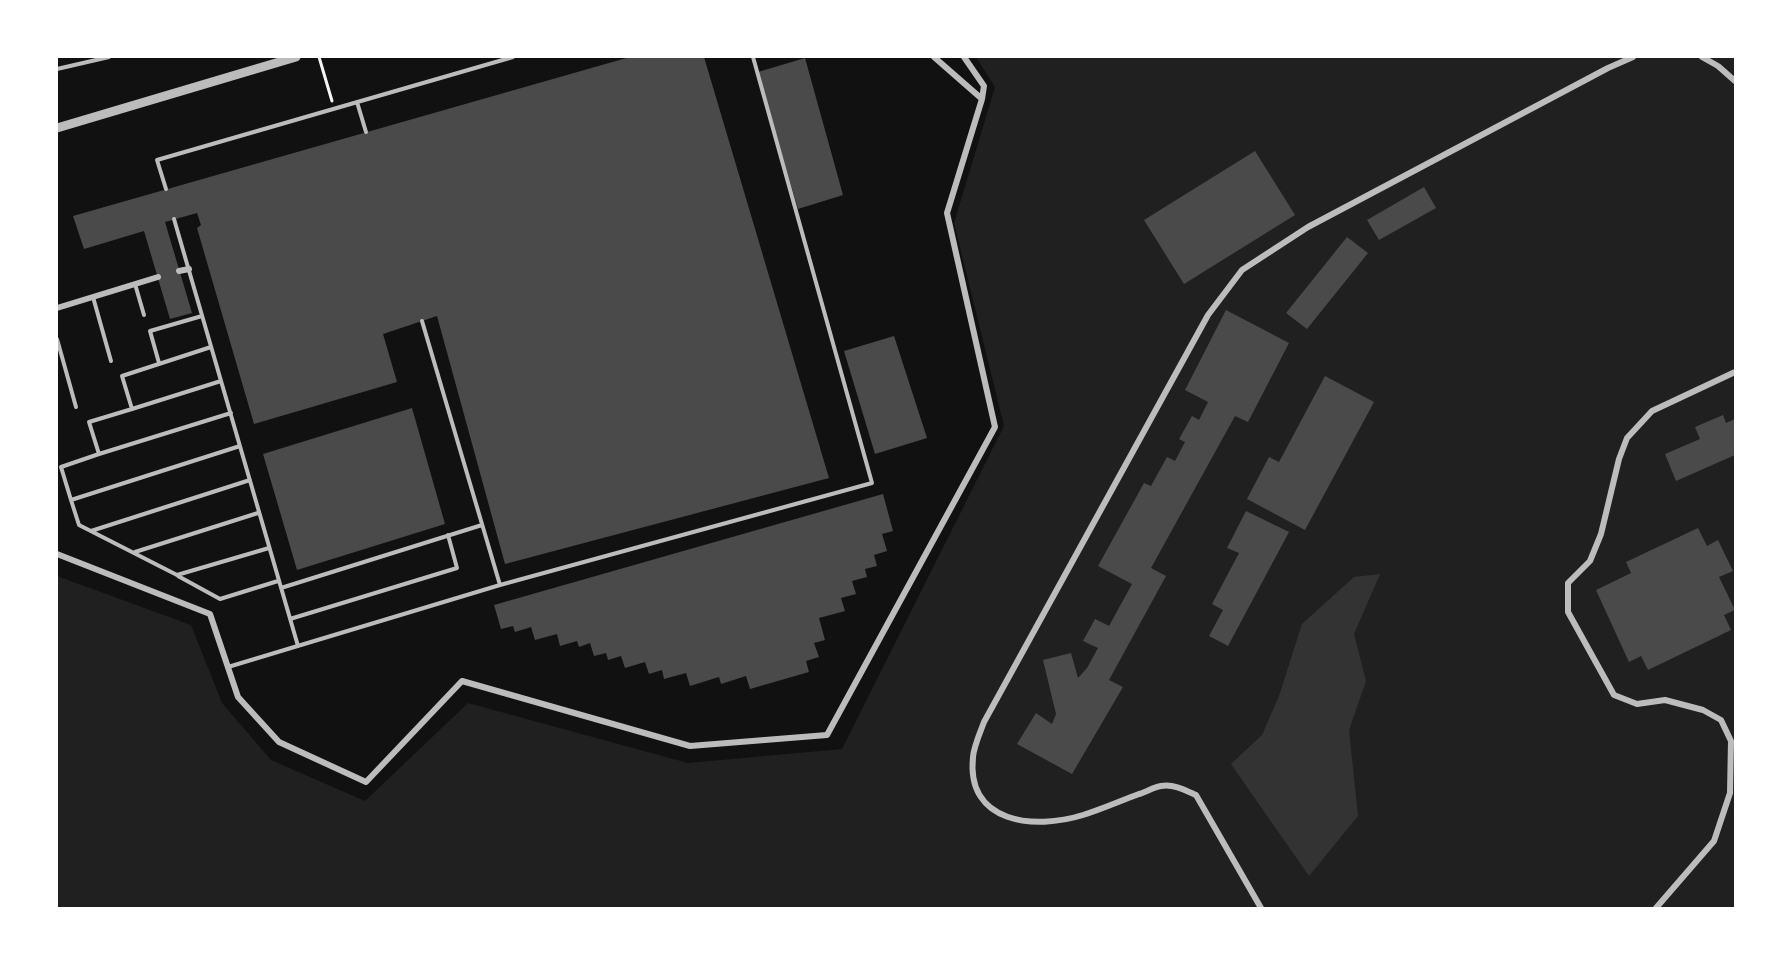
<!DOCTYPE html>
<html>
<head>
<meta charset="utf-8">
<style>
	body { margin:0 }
	#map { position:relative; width:1792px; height:965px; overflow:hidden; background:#111; font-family:"Fira Sans Condensed",sans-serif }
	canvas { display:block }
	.frame { position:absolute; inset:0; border:58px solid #fff; pointer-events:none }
</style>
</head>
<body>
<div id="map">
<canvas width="1792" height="965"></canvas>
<div class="frame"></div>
</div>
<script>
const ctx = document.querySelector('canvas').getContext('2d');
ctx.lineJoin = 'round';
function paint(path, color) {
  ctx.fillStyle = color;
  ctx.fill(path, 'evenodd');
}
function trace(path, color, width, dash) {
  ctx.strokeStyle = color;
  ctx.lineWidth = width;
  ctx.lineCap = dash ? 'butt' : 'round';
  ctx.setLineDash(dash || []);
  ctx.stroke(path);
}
const green = new Path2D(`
	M976 57H1735V908H57V576L191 625 222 703 271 760 365 801 468 703 688 763 842 749 1004 426 954 223 995 87Z`);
const water = new Path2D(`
	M1380 574 1354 634 1366 681 1349 730 1358 816 1309 876 1231 764 1262 735 1279 696 1302 624 1354 577Z`);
const building = new Path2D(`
	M630 57H704L829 478 505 564 437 316 383 334 397 382 254 424 197 228 201 225 197 213 165 222 192 313 170 319 144 231 84 249 73 216Z
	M805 58 843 195 798 209 758 72Z
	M1255 151 1295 215 1184 284 1144 220Z
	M1424 187 1436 208 1379 240 1367 220Z
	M1347 237 1368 253 1307 329 1286 313Z
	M1226 310 1289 343 1248 422 1235 416 1151 568 1166 576 1109 680 1123 687 1072 774 1017 744 1036 713 1052 724 1056 714 1043 660 1071 653 1078 678 1087 668 1098 648 1083 641 1095 619 1109 626 1132 584 1098 566 1144 483 1151 486 1167 457 1175 461 1185 442 1179 439 1192 416 1199 420 1208 402 1185 390Z
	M894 336 927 438 875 454 844 351Z
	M1325 376 1374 402 1305 530 1247 499 1269 457 1279 462Z
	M412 408 445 524 297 570 263 454Z
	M1723 415 1726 423 1735 419V455L1676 481 1665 454 1700 439 1695 427Z
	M883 494 893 531 882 534 887 551 874 555 877 566 865 569 867 577 852 581 856 594 841 598 845 611 819 618 825 640 814 643 819 657 806 661 809 672 750 689 746 676 721 684 719 677 690 686 686 673 664 679 662 670 649 674 645 662 625 668 621 656 608 660 606 653 594 656 590 643 579 647 577 641 560 646 557 634 535 640 531 627 515 632 513 626 501 629 494 605Z
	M1246 511 1289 532 1228 646 1209 636 1223 610 1212 604 1239 553 1227 548Z
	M1698 528 1707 546 1718 540 1733 571 1719 577 1735 610 1724 615 1731 630 1648 670 1641 656 1629 662 1596 590 1631 573 1626 562Z`);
const path = new Path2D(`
	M319 57 332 101`);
const service = new Path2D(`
	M57 69 109 57
	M357 102 366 132
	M166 189 157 160 513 57
	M174 219 298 646
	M135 284 144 315
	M93 297 111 361
	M422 321 500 585
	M57 339 76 407
	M211 347 122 376 132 409 221 381
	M159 363 150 331 202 316
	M132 409 89 422 99 454 231 413
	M99 454 61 467 71 500 240 446
	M71 500 79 525 177 575 269 548
	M91 531 250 480
	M135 552 258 513
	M178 576 220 599 278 581
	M281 588 482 525
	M290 619 457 568 448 535
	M228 667 500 585 872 483 753 57`);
const minor = new Path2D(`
	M964 57 984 86 982 99
	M1702 57 1718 66 1735 81
	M179 271 189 269
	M57 308 158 277
	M57 554 210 614 238 697 279 742 366 782 462 681 690 746 827 735 995 427 947 213 982 99 934 57
	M1261 908 1196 795C1185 790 1174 784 1161 786 1154 787 1146 792 1139 794 1120 801 1102 809 1083 815 1035 830 966 824 973 757 974 746 980 733 984 722L1208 315 1242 270 1308 227 1608 68 1633 57
	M1656 908 1714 841 1730 793 1731 741 1721 720 1703 710 1665 700 1637 704 1614 695 1568 612V583L1590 561 1601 534 1619 459 1627 438 1652 411 1735 372`);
const tertiary = new Path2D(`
	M57 128 296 57`);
paint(green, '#202020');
paint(water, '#333');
paint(building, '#4a4a4a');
trace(path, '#f5f5f5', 3);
trace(service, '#bcbcbc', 4);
trace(minor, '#bcbcbc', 6);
trace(tertiary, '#bcbcbc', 9);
</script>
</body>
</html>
